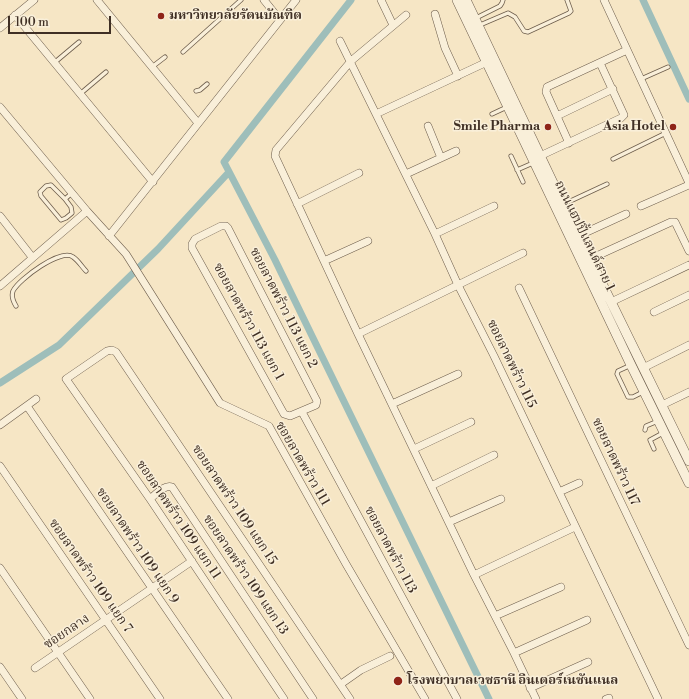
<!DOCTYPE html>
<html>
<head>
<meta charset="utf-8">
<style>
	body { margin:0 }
	#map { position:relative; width:689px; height:699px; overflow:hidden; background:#f6e6c5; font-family:"Libre Bodoni",serif }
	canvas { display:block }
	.scale { position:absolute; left:8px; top:16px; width:103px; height:18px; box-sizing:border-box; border:2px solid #3f2f24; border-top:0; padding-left:5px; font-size:12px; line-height:14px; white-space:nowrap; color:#3f2f24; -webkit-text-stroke:3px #f9efd9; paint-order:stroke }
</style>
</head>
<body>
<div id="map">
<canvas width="689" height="699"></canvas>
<div class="scale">100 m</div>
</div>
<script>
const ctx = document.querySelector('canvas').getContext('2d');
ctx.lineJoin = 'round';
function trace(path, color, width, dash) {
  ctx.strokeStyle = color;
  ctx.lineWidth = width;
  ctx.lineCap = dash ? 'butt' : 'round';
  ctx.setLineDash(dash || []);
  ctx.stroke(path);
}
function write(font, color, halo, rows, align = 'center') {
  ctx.font = font + ' "Libre Bodoni","Noto Serif Thai",serif';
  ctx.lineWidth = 3;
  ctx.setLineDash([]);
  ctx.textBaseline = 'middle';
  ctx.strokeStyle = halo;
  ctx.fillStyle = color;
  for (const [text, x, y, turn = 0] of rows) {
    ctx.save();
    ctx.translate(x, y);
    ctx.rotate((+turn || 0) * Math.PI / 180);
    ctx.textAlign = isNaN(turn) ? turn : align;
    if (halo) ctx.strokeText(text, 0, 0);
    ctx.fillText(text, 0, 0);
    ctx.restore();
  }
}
const canal = new Path2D(`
	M351 0 224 162 275 260 489 699
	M643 0 689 99
	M0 383 59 345 158 249 229 172`);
const service = new Path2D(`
	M476 18 500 6 502 3 503 0
	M480 25 508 13 515 17 524 31 528 32 569 13 571 11 567 0
	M183 52 241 0
	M54 63 79 42
	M152 67 165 57
	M641 79 668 67
	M196 91 200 90 207 84
	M80 94 106 72
	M492 114 507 107
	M511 156 523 182
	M613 159 666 133
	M517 170 533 163
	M65 199 71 207 72 213 66 218 61 220 41 196 40 192 46 186 51 185 65 199 72 193
	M564 204 607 184
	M16 306C13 301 11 296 13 291 19 279 61 248 73 257 78 260 82 267 86 271
	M631 365 618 371 617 374 628 397H633L643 392
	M645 430 646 426 658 421
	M654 449 650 440 663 433`);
const minor = new Path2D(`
	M97 0 198 123
	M264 0 280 20
	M381 0 393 25
	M604 0 689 183
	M435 14 445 48 458 76
	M15 15 153 182
	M406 15 351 61 276 150 275 156 358 334 474 575 514 653 536 699
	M0 28 34 0
	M340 41 435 234 458 285 494 356 658 699
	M0 107 87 211 126 254 220 403 269 426 346 564 425 699
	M376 114 487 62
	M557 116 613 89
	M428 126 441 158
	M569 143 546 92 547 87 627 50
	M540 156 621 118 624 115 600 63
	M406 174 456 151
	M297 204 359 173
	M641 206 689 185
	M0 216 32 257
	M221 226H226L228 228 317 401 316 405 290 416 284 414 192 248V244L195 239Z
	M435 234 494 206
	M109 236 296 0
	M578 236 626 214
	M590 259 671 222H675L689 251
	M324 261 368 241
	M0 286 87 211
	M519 288 689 645
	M611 302 689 265
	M654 312 689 295
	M358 334 523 253
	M643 368 689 345
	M392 404 458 374
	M662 405 689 392
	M27 406 228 699
	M302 412 457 699
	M0 425 36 399
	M414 449 471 422
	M0 466 160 699
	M431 486 494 455
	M559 492 579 483
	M150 499C156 494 165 484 172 487L313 699
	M449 522 501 499
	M0 568 90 699
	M474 575 575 527
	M495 616 561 587
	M514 653 587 620
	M0 667 22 699
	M35 668 192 561
	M341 684 361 670 390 656
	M530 688 588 662
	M284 699 150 499 66 379 107 351 112 350 116 352 350 699
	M606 699 609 698`);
const tertiary = new Path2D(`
	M457 0 631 365 689 483
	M466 0 563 204 689 461`);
const markers = [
	[161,16,4,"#8f2418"],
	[548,127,4,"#8f2418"],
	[673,127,4,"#8f2418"],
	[398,681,5,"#8f2418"]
];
const poiNames = [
	["มหาวิทยาลัยรัตนบัณฑิต",169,16],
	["Smile Pharma",540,127,"right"],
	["Asia Hotel",665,127,"right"],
	["โรงพยาบาลเวชธานี อินเตอร์เนชันแนล",407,681]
];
const streetNames = [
	["ถนนแฮปปี้แลนด์สาย 1",584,236,64],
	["ซอยลาดพร้าว 113 แยก 2",283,308,63],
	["ซอยลาดพร้าว 113 แยก 1",248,322,61],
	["ซอยลาดพร้าว 115",511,364,64],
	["ซอยลาดพร้าว 117",615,462,65],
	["ซอยลาดพร้าว 111",302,464,60],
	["ซอยลาดพร้าว 109 แยก 15",234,505,56],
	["ซอยลาดพร้าว 109 แยก 11",178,520,56],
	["ซอยลาดพร้าว 109 แยก 9",137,546,56],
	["ซอยลาดพร้าว 113",390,550,62],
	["ซอยลาดพร้าว 109 แยก 13",245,575,56],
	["ซอยลาดพร้าว 109 แยก 7",90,576,55],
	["ซอยกลาง",67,632,-34]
];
trace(canal, '#9ebeba', 7);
trace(service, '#6d5d4c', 5);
trace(minor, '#6d5d4c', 8);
trace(tertiary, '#6d5d4c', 10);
trace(service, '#f9efd9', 3.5);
trace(minor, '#f9efd9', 7);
trace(tertiary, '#f9efd9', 9);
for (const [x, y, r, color] of markers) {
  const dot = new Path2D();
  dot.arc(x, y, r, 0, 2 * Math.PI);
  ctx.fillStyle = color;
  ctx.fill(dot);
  trace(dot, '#f9efd9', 1.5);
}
write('bold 13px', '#3f2f24', '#f9efd9', poiNames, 'left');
write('13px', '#3f2f24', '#f9efd9', streetNames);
</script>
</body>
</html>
